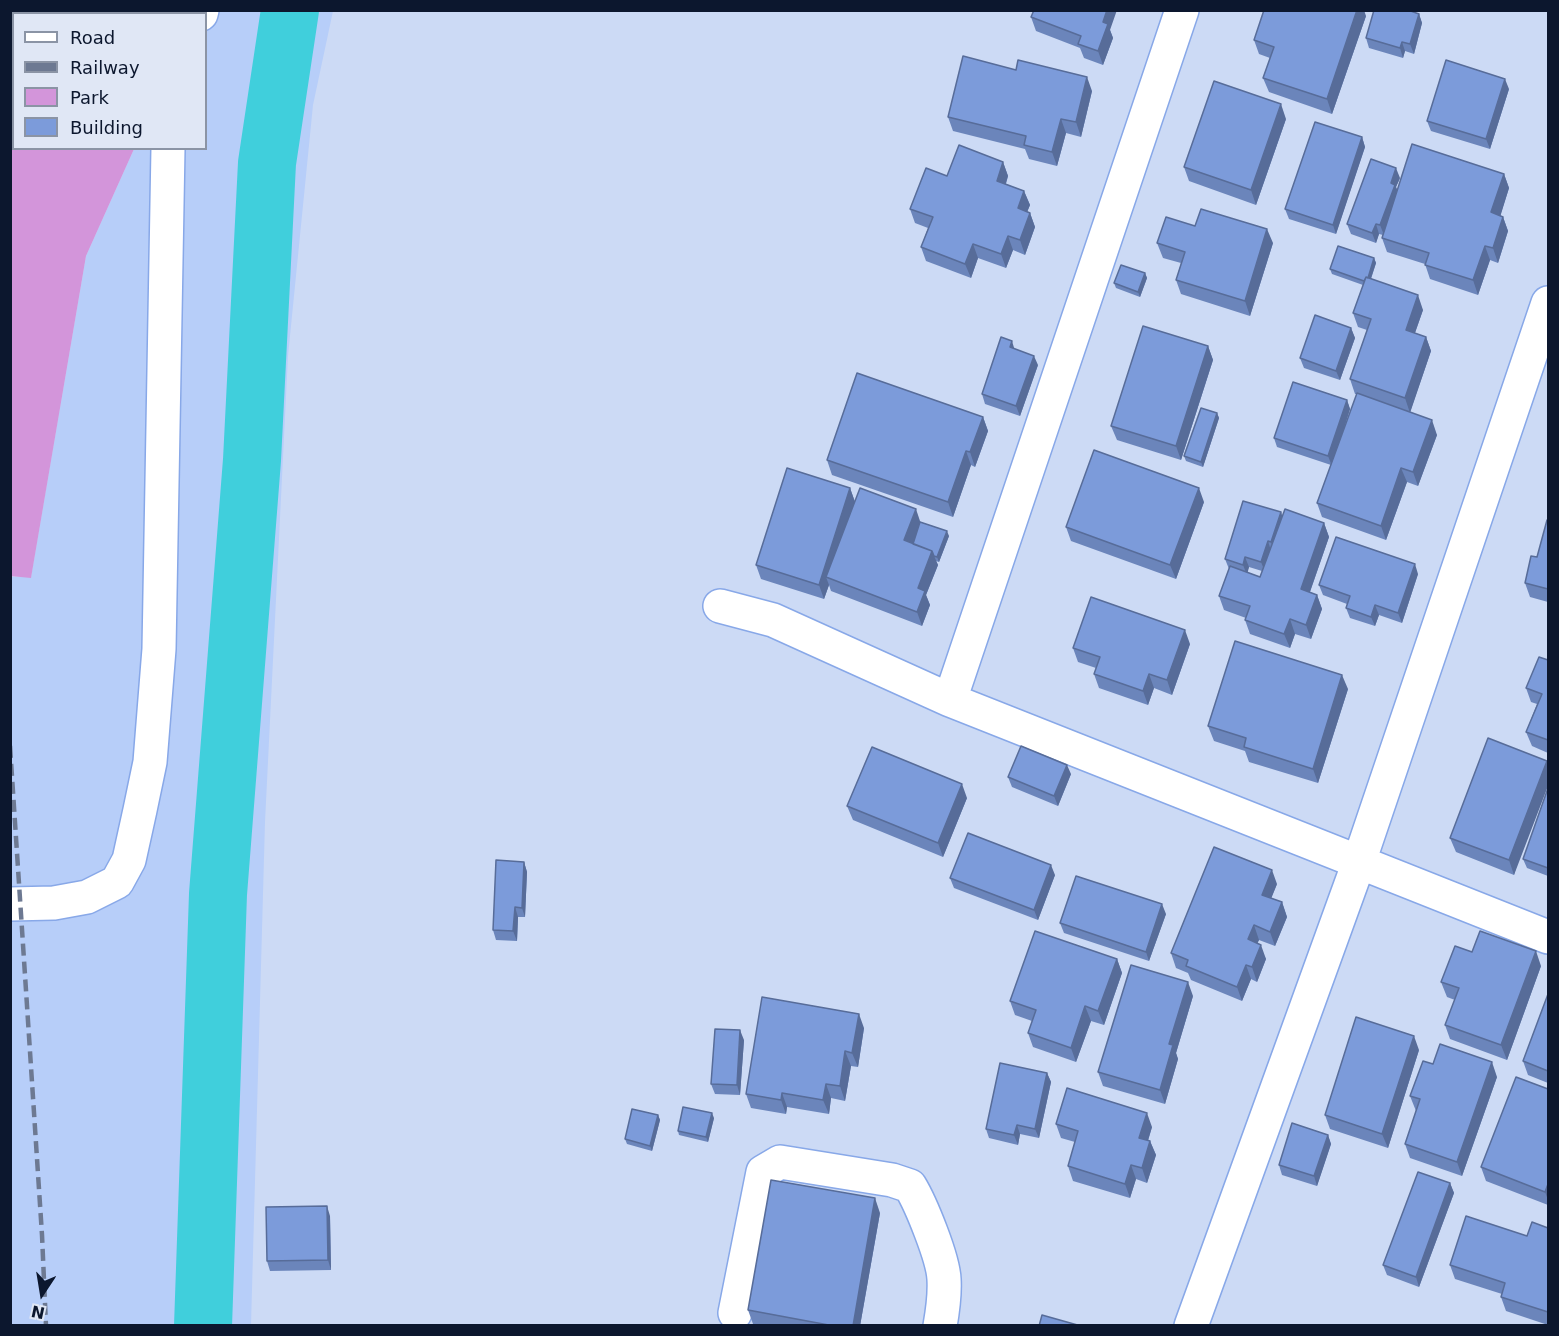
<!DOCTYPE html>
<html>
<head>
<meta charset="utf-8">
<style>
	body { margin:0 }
	#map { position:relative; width:1559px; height:1336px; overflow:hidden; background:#ccdaf5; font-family:"DejaVu Sans",sans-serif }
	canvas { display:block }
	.frame { position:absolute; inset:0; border:12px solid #0c172e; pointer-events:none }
	.legend { position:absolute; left:12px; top:12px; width:195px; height:138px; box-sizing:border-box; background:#e0e7f5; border:2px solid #8b94a5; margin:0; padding:8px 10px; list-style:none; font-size:18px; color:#0c172e }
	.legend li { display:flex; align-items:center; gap:12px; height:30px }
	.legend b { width:30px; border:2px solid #8b94a5 }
	.north { position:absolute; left:12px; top:1264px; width:60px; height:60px; -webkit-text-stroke:4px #e0e7f5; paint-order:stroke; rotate:192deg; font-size:16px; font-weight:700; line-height:24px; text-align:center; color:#0c172e }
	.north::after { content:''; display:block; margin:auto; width:21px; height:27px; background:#0c172e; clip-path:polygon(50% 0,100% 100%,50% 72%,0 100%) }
</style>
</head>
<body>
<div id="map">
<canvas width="1559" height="1336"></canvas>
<div class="frame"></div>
<ul class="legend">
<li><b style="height:8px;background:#fff"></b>Road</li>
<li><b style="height:8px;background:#6d7992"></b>Railway</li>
<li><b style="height:16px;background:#d395da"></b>Park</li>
<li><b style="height:16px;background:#7c9bda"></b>Building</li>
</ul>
<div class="north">N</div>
</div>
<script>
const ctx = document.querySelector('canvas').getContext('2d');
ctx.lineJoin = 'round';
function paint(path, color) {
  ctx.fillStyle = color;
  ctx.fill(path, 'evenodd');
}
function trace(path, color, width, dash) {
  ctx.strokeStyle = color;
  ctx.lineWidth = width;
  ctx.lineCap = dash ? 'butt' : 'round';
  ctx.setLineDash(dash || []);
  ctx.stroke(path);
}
const built = new Path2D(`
	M197 11H333L313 105 288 356 265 822 251 1325H11L10 577H31L86 256 134 149 206 148V14Z`);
const green = new Path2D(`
	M10 11H197L195 14H14V148L134 149 86 256 31 578 10 576Z`);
const river = new Path2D(`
	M203 1326 218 894 252 460 267 163 290 10`);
const minor = new Path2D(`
	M1182 10 950 700 1359 862 1191 1326
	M201 14 202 10
	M1548 303 1359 862 1548 937
	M720 606 773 620 950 700
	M10 904 54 903 87 897 117 882 129 860 140 810 150 762 159 649 168 148
	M735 1313 763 1172 780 1162 892 1180 910 1186C921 1204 943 1258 944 1279 945 1295 943 1309 940 1326`);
const rail = new Path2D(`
	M10 746 42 1235 46 1326`);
const wall = new Path2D(`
	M1419 14 1422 23 1414 54 1405 51 1403 58 1369 48 1366 38Z
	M1366 16 1332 114 1269 92 1263 78 1270 58 1259 54 1254 40Z
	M1031 17 1110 30 1113 38 1103 65 1084 58 1080 48 1036 31Z
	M1509 89 1490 149 1431 131 1427 121Z
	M1092 91 1081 137 1066 133 1057 166 1029 159 1025 149 953 131 948 117Z
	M1286 119 1256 205 1189 181 1184 167Z
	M1362 137 1365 147 1336 234 1289 219 1285 209Z
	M1003 162 1008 176 1006 184 1024 191 1030 205 1027 212 1030 213 1035 227 1025 255 1013 250 1006 268 978 258 971 278 926 261 921 247 928 228 915 223 910 209 947 176Z
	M1504 174 1509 188 1500 216 1503 217 1508 231 1498 263 1490 260 1478 295 1430 279 1425 264 1387 252 1382 238 1383 235 1379 234 1376 243 1351 234 1347 224 1400 178 1396 187 1397 190Z
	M1195 226 1273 243 1250 316 1181 294 1176 280 1181 263 1163 258 1157 243Z
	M1374 258 1376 263 1371 279 1423 310 1415 333 1426 337 1431 351 1410 412 1437 435 1418 486 1407 482 1386 540 1322 517 1317 503 1331 465 1277 447 1274 438 1347 400 1350 409 1341 439 1357 394H1355L1350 379 1367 330 1358 327 1353 313 1363 285 1332 274 1330 269Z
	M1145 273 1147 278 1140 297 1116 288 1114 283Z
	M1351 328 1355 338 1340 380 1304 368 1300 358Z
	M1208 346 1213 360 1181 460 1117 440 1111 426Z
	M1038 365 1020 416 985 404 982 394Z
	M1217 413 1219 418 1203 467 1186 461 1184 456Z
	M983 417 988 431 975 467 971 465 953 517 832 475 827 460Z
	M850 488 855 502 921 522 949 536 939 562 936 561 938 565 926 595 930 605 922 626 831 591 829 585 824 599 761 579 756 565Z
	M1204 502 1176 579 1071 541 1066 527Z
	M1281 512 1282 516 1324 523 1329 537 1310 592 1317 595 1322 609 1311 639 1295 634 1290 648 1250 634 1245 620 1246 618 1224 610 1219 596 1229 569 1225 559ZM1249 567 1262 571 1260 577 1247 572Z
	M1548 521V602L1530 597 1525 583 1537 557Z
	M1418 574 1402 623 1379 615 1375 626 1350 618 1346 608 1347 604 1323 595 1319 585Z
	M1190 644 1172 695 1154 688 1148 705 1099 688 1094 674 1096 668 1078 662 1073 648Z
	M1548 660V753L1532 746 1526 732 1537 704 1531 702 1526 688Z
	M1348 689 1318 783 1249 762 1245 751 1214 741 1208 726Z
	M1547 761 1514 875 1456 852 1450 838Z
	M1071 774 1058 806 1012 787 1008 777Z
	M1548 788V876L1527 868 1523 859Z
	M967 798 943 857 853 820 847 806Z
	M524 862 527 872 525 917H518L517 941 496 940 493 930Z
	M1055 875 1038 920 954 888 950 878Z
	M1277 884 1271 898 1282 902 1287 917 1275 946 1259 940 1257 943 1266 959 1257 982 1251 979 1242 1001 1191 980 1188 973 1176 968 1171 953Z
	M1166 914 1149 961 1064 933 1060 923Z
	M1472 952 1541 966 1507 1060 1450 1039 1445 1025 1455 1000 1447 997 1441 982Z
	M1117 959 1122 973 1104 1025 1091 1021 1076 1062 1033 1047 1028 1033 1032 1021 1015 1015 1010 1001Z
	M1548 994V1083L1528 1075 1523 1061Z
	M1193 996 1176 1053 1178 1059 1165 1104 1103 1086 1098 1072Z
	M864 1028 858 1067 851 1066 845 1101 831 1098 829 1114 787 1107 786 1114 751 1108 746 1094Z
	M744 1040 740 1095 715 1094 711 1084Z
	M1419 1050 1388 1148 1330 1129 1325 1115Z
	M1433 1064 1497 1077 1462 1176 1410 1158 1405 1144 1416 1111 1410 1096Z
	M1047 1073 1051 1082 1039 1138 1020 1134 1018 1145 989 1138 986 1129Z
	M1548 1089V1205L1486 1181 1481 1167Z
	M658 1115 660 1120 652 1151 627 1144 625 1139Z
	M714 1118 708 1142 679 1135 678 1131Z
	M1056 1124 1152 1127 1148 1141H1150L1156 1155 1147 1183 1136 1179 1130 1198 1073 1181 1068 1166 1075 1142 1061 1138Z
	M1328 1135 1331 1144 1317 1186 1282 1175 1279 1165Z
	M1450 1183 1454 1193 1419 1287 1387 1275 1383 1265Z
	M880 1213 860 1326H759L753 1324 748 1310Z
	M330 1216 331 1270 270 1271 267 1261Z
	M1548 1228V1325L1506 1311 1501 1297 1502 1294 1455 1279 1450 1265Z`);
const shadedWall = new Path2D(`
	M1107 10H1117L1110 30 1113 38 1103 65 1098 51 1103 22Z
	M1357 10H1364L1366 16 1332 114 1327 99Z
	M1419 14 1422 23 1414 54 1410 44Z
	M1402 42 1405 51 1403 58 1400 48Z
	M1087 77 1092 91 1081 137 1076 122Z
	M1505 79 1509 89 1490 149 1486 139Z
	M1281 104 1286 119 1256 205 1251 190Z
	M1061 119 1066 133 1057 166 1052 152Z
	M1362 137 1365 147 1336 234 1333 225Z
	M1003 162 1008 176 1002 195 997 181Z
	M1396 168 1400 178 1396 187 1399 194 1384 235 1380 225 1391 183Z
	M1504 174 1509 188 1497 227 1491 212Z
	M1024 191 1030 205 1023 222 1018 208Z
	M1030 213 1035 227 1025 255 1020 240Z
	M1503 217 1508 231 1498 263 1493 248Z
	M1376 224 1379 234 1376 243 1372 233Z
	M1267 229 1273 243 1250 316 1245 301Z
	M1008 236 1013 250 1006 268 1001 254Z
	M973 244 978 258 971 278 965 264Z
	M1485 246 1490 260 1478 295 1473 280Z
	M1374 258 1376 263 1368 287 1366 282Z
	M1145 273 1147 278 1140 297 1138 292Z
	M1418 295 1423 310 1411 344 1406 330Z
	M1351 328 1355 338 1340 380 1336 371Z
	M1426 337 1431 351 1410 413 1405 398Z
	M1012 341 1015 351 1010 347Z
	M1208 346 1213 360 1181 460 1176 446Z
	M1034 356 1038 365 1020 416 1016 406Z
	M1347 400 1350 409 1332 466 1328 456Z
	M1217 413 1219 418 1203 467 1201 462Z
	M983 417 988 431 975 467 970 452Z
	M1432 420 1437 435 1418 486 1413 472Z
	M966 451 971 465 953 517 948 502Z
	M1401 468 1407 482 1386 540 1381 526Z
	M850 488 855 502 826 577 829 585 824 599 819 585Z
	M1199 488 1204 502 1176 579 1170 565Z
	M916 509 921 524 910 555 904 540Z
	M1281 512 1284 522 1275 552 1271 542Z
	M1324 523 1329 537 1306 603 1301 589Z
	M947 531 949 536 939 562 937 557Z
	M1268 541 1271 551 1265 572 1261 562Z
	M932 551 938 565 926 595 930 605 922 626 917 612 918 588Z
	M1245 557 1249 567 1247 575 1243 565Z
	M1415 564 1418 574 1402 623 1398 613Z
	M1317 595 1322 609 1311 639 1306 625Z
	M1375 605 1379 615 1375 626 1371 617Z
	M1290 619 1295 634 1290 648 1284 634Z
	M1185 630 1190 644 1172 695 1167 680Z
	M1149 674 1154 688 1148 705 1143 691Z
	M1342 675 1348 689 1318 783 1313 769Z
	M1547 761 1548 763V786L1514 875 1509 860Z
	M1067 765 1071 774 1058 806 1054 796Z
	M962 784 967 798 943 857 938 843Z
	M524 862 527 872 525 917 522 908Z
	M1051 865 1055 875 1038 920 1034 910Z
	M1272 870 1277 884 1267 909 1262 895Z
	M1282 902 1287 917 1275 946 1270 932Z
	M1162 904 1166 914 1149 961 1146 952Z
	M515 907 518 917 517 941 513 931Z
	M1254 925 1259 940 1253 953 1248 939Z
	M1261 945 1266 959 1257 982 1252 967Z
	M1536 951 1541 966 1507 1060 1501 1045Z
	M1117 959 1122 973 1104 1025 1098 1011Z
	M1246 965 1251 979 1242 1001 1237 987Z
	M1188 982 1193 996 1176 1053 1178 1059 1165 1104 1160 1090 1169 1044Z
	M1085 1006 1091 1021 1076 1062 1071 1048Z
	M859 1014 864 1028 858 1067 852 1053Z
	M740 1030 744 1040 740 1095 737 1085Z
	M1414 1036 1419 1050 1388 1148 1382 1134Z
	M845 1051 851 1066 845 1101 840 1086Z
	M1492 1062 1497 1077 1462 1176 1457 1162Z
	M1047 1073 1051 1082 1039 1138 1035 1129Z
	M826 1084 831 1098 829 1114 823 1100Z
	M782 1093 787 1107 786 1114 781 1100Z
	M712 1113 714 1118 708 1142 706 1137Z
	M1147 1113 1152 1127 1144 1153 1139 1138Z
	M658 1115 660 1120 652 1151 650 1146Z
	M1017 1125 1020 1134 1018 1145 1014 1135Z
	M1328 1135 1331 1144 1317 1186 1314 1176Z
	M1150 1141 1156 1155 1147 1183 1142 1168Z
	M1131 1165 1136 1179 1130 1198 1125 1184Z
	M1450 1183 1454 1193 1419 1287 1416 1277Z
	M1548 1184V1200L1545 1192Z
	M875 1198 880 1213 860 1326H853Z
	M327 1206 330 1216 331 1270 328 1260Z`);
const building = new Path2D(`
	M1034 10H1107L1103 22 1108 24 1098 51 1078 44 1081 36 1031 17Z
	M1264 10H1357L1327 99 1263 78 1274 47 1254 40Z
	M1374 10H1408L1419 14 1410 44 1402 42 1400 48 1366 38Z
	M963 56 1016 70 1018 60 1087 77 1076 122 1061 119 1052 152 1024 145 1026 136 948 117Z
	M1446 60 1505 79 1486 139 1427 121Z
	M1214 81 1281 104 1251 190 1184 167Z
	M1315 122 1362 137 1333 225 1285 209Z
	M1412 144 1504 174 1491 212 1503 217 1493 248 1485 246 1473 280 1425 265 1429 253 1382 238Z
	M959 145 1003 162 997 181 1024 191 1018 208 1030 213 1020 240 1008 236 1001 254 973 244 965 264 921 247 933 217 910 209 926 168 947 176Z
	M1371 159 1396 168 1391 183 1395 185 1380 225 1376 224 1372 233 1347 224Z
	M1201 209 1267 229 1245 301 1176 280 1185 252 1157 243 1166 217 1195 226Z
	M1338 246 1374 258 1368 278 1366 277 1364 281 1330 269Z
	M1121 265 1145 273 1138 292 1114 283Z
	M1366 277 1418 295 1406 330 1426 337 1405 398 1350 379 1371 319 1353 313Z
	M1315 315 1351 328 1336 371 1300 358Z
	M1143 326 1208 346 1176 446 1111 426Z
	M1001 337 1012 341 1010 347 1034 356 1016 406 982 394Z
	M857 373 983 417 970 452 966 451 948 502 827 460Z
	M1293 382 1347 400 1328 456 1274 438Z
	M1357 393 1432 420 1413 472 1401 468 1381 526 1317 503Z
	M1201 408 1217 413 1201 462 1184 456Z
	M1094 450 1199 488 1170 565 1066 527Z
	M787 468 850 488 819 585 756 565Z
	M860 488 916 509 904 540 932 551 918 588 925 591 917 612 826 577Z
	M1243 501 1281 512 1271 542 1268 541 1261 562 1245 557 1243 565 1225 559Z
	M1285 509 1324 523 1301 589 1317 595 1306 625 1290 619 1284 634 1245 620 1250 606 1219 596 1230 566 1260 577Z
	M1547 520 1548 521V589L1525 583 1531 556 1537 557Z
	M920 522 947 531 937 557 934 556 932 551 913 544Z
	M1336 537 1415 564 1398 613 1375 605 1371 617 1346 608 1350 596 1319 585Z
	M1091 597 1185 630 1167 680 1149 674 1143 691 1094 674 1100 657 1073 648Z
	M1235 641 1342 675 1313 769 1244 747 1246 738 1208 726Z
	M1539 657 1548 660V740L1526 732 1542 694 1526 688Z
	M1488 738 1547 761 1509 860 1450 838Z
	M1021 746 1067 765 1054 796 1008 777Z
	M872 747 962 784 938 843 847 806Z
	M1548 788V868L1523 859Z
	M968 833 1051 865 1034 910 950 878Z
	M1214 847 1272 870 1262 895 1282 902 1270 932 1254 925 1248 939 1261 945 1252 967 1246 965 1237 987 1186 966 1188 960 1171 953Z
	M496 860 524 862 522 908 515 907 513 931 493 930Z
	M1076 876 1162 904 1146 952 1060 923Z
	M1035 931 1117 959 1098 1011 1085 1006 1071 1048 1028 1033 1036 1010 1010 1001Z
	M1480 931 1536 951 1501 1045 1445 1025 1459 988 1441 982 1455 946 1472 952Z
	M1131 965 1188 982 1169 1044 1173 1045 1160 1090 1098 1072Z
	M1548 994V1071L1523 1061Z
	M762 997 859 1014 852 1053 845 1051 840 1086 826 1084 823 1100 782 1093 781 1100 746 1094Z
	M1356 1017 1414 1036 1382 1134 1325 1115Z
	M715 1029 740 1030 737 1085 711 1084Z
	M1440 1044 1492 1062 1457 1162 1405 1144 1420 1099 1410 1096 1423 1061 1433 1064Z
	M1000 1063 1047 1073 1035 1129 1017 1125 1014 1135 986 1129Z
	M1516 1077 1548 1089V1184L1545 1192 1481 1167Z
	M1067 1088 1147 1113 1139 1138 1150 1141 1142 1168 1131 1165 1125 1184 1068 1166 1078 1131 1056 1124Z
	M683 1107 712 1113 706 1137 678 1131Z
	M632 1109 658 1115 650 1146 625 1139Z
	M1292 1123 1328 1135 1314 1176 1279 1165Z
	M1418 1172 1450 1183 1416 1277 1383 1265Z
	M771 1180 875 1198 853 1326H834L748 1310Z
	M327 1206 328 1260 267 1261 266 1207Z
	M1466 1216 1527 1236 1532 1222 1548 1228V1312L1501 1297 1505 1283 1450 1265Z
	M1042 1315 1081 1326H1039Z`);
paint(built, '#b7cef9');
paint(green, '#d395da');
trace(river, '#40cfdc', 58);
trace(minor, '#88a8e8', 36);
trace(minor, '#fff', 33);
trace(rail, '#6d7992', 4.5, [12, 6]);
paint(wall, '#6b85bb');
paint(shadedWall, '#576c99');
paint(building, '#7c9bda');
trace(building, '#576c99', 1.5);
</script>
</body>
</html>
